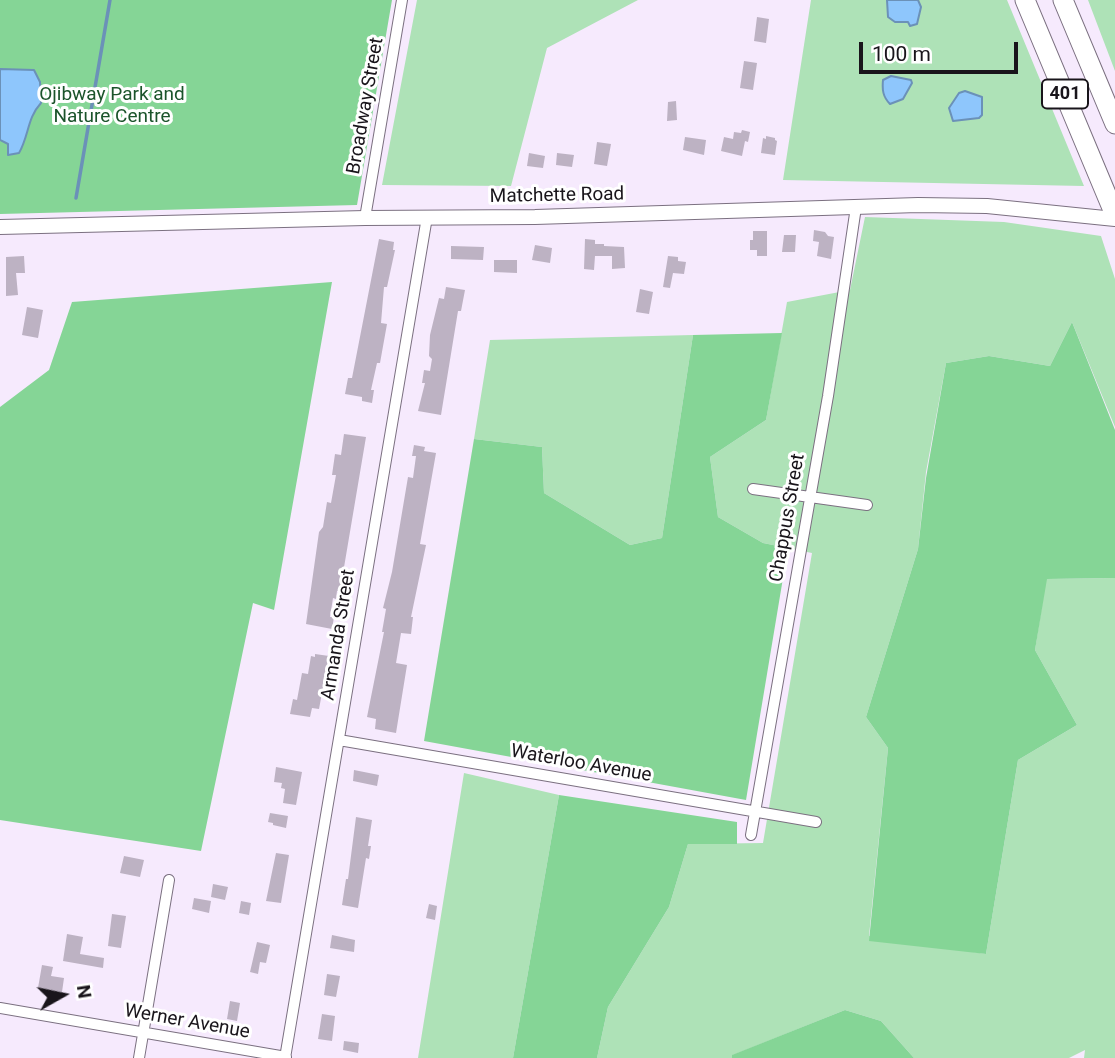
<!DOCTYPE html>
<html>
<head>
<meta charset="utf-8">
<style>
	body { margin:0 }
	#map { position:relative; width:1115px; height:1058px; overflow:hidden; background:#f6eafd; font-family:Roboto,sans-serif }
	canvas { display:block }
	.north { position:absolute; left:28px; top:960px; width:70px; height:70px; -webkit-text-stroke:5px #fff; paint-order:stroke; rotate:81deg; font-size:19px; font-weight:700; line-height:28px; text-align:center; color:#19151b }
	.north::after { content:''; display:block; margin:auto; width:24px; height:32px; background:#19151b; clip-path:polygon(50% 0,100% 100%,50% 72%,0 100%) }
	.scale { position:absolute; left:859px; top:42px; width:159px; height:32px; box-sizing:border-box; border:4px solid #19151b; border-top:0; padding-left:9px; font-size:21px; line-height:24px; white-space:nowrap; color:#19151b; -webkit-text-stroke:5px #fff; paint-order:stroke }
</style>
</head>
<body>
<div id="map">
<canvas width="1115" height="1058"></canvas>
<div class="north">N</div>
<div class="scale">100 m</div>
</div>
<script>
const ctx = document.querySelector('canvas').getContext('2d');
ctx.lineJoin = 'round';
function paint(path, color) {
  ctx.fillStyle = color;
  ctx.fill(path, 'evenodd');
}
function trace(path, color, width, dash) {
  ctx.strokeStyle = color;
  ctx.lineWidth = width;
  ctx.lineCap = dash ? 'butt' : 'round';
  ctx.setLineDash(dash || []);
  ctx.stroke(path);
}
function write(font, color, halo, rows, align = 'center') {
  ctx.font = font + ' Roboto,sans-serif';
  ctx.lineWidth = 6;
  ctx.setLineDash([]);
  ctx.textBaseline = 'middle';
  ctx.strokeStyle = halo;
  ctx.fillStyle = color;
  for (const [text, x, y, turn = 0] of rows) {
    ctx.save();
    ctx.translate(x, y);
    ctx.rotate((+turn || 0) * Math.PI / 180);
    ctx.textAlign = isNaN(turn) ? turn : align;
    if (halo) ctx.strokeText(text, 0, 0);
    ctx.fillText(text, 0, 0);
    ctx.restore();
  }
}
const green = new Path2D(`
	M417 0H638L547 48 511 186 382 185Z
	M811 0H1007L1084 186 783 180Z
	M1088 0H1115V71Z
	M865 217 1004 222 1101 236 1115 279V427L1072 322 1050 366 989 356 946 363 926 472 918 549 866 717 888 748 869 936 986 954 1018 760 1077 725 1035 650 1046 579 1115 578V1058H1084L1085 1050 1069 1058H914L881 1021 845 1010 733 1055 732 1058H597L608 1007 669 907 688 844 763 843 812 553 763 543 718 517 710 457 766 420 787 302 850 290Z
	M693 335 662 538 630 545 544 493 542 447 474 439 490 340Z
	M464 773 559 795 513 1058H418Z`);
const forest = new Path2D(`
	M0 0H392L357 205 0 214Z
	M332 282 274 610 253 603 201 851 0 820V407L49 370 72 302Z
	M1072 322 1115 430V578L1047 579 1035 650 1077 725 1018 760 986 954 869 941 888 748 866 717 918 549 926 478 946 363 989 356 1050 366Z
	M782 333 766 420 710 457 718 517 763 543 788 548 746 800 424 741 474 439 542 447 544 493 630 545 662 538 693 335Z
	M559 795 737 822V844H688L669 907 608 1007 597 1058H513Z
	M845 1010 881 1021 914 1058H732V1055Z`);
const water = new Path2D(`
	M887 0H918L921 7 917 24 910 26 908 22H895L888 17Z
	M0 69 34 70 40 82 41 103C27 118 29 136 19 153L8 155V144L0 140Z
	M891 76 911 80 912 83 903 99 890 104C883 97 882 90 883 80Z
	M965 91 982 97V115L979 118 953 121 949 108 959 93Z`);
const stream = new Path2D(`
	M76 198 110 0`);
const building = new Path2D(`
	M757 17 769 19 766 43 754 41Z
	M744 61 757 63 753 90 740 88Z
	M676 101 677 120 667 121 668 102Z
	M742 130 750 132 748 142 745 141 742 156 721 151 724 137 733 139 734 132 741 133Z
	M766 136 775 138V140L777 141 775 155 761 153 763 138 766 139Z
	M685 137 706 140 704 155 683 150Z
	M597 142 611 144 607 166 594 164Z
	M529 153 545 156 543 168 527 166Z
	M557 153 574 155 572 167 556 165Z
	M814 230 825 232 828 236 834 237 831 259 817 256 819 242 813 241Z
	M753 231H767V256H757V250H750V240H753Z
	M784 235H796L795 252H782Z
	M379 239 394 242 393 250H395L387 287H384L381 323 387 324 380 363H377L371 390H374L372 403 362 401V397L345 394 348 378H352Z
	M585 239 595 240V244H604V246L624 247 625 268 612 269V256H595L594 270 584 269Z
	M535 245 552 248 550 263 532 260Z
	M451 246 484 247 483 260 451 259Z
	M24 256 25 273H16L18 295 6 296V257Z
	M668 256 678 257V261L686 262 684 274 673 273 670 288 663 287Z
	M494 260H517V273L494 272Z
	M446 287 465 290 461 311H458L441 415 418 411 425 383H422L424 370 430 371 432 359 429 356 430 335 439 298 444 299Z
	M640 289 653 292 649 314 636 312Z
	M27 307 43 310 38 338 22 335Z
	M344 434 366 437 340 591H337L336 599 333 598 330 617H334L332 629 306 624 319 532 323 527 327 502 331 503 336 475H332L335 454 341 455Z
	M414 445 425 447 424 451 436 453 420 544 426 545 411 617H413L411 634 401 633 396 663 407 665 396 733 375 729 376 719 367 717 384 632H382L386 609 383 608 392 572 408 477 413 478 416 456H412Z
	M315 654 329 656 319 709 312 708 310 717 290 714 293 699 297 700 302 673 308 674 311 656 315 657Z
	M276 767 302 772 296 805 283 803 285 789 281 788 282 783 274 782Z
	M354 770 379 775 377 786 353 781Z
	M270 813 288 816 286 828 273 825V823L268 822Z
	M356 817 372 820 368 846H371L369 859 366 858 358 908 342 905 346 879H348Z
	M276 853 289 855 281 903 266 901Z
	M124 856 144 860 140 877 120 873Z
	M213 884 228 887 225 900 211 897Z
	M194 898 211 901 209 913 192 909Z
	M241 901 251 903 249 915 239 913Z
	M429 904 437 906 435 920 426 918Z
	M112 914 126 916 121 948 108 946Z
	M67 934 83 937 80 954 104 958 103 968 63 961Z
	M332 935 355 940 354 952 330 948Z
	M257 942 270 945 266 963 260 962 258 974 250 972Z
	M42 965 53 967 51 976 64 978 62 992 38 988Z
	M327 974 340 976 336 997 324 995Z
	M230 1001 240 1003 237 1021 227 1019Z
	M322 1014 335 1016 332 1041 318 1039Z
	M344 1041 359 1043 358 1053 343 1050Z`);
const street = new Path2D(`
	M365 218 402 0
	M753 489 867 505
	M339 740 816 822
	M751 835 828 396 856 207
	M0 1008 286 1057
	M139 1058 169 880
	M285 1058 427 217`);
const secondary = new Path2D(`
	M0 227 365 218 535 217 918 205 987 206 1115 219`);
const highway = new Path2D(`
	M1025 0 1115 215
	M1063 0 1115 124`);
const shields = [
	[1065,94,46]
];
const shieldNames = [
	["401",1065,94]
];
const parkNames = [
	["Ojibway Park and",112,95],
	["Nature Centre",112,117]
];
const streetNames = [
	["Broadway Street",366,106,-80],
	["Matchette Road",557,196,-1],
	["Chappus Street",788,518,-80],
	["Armanda Street",339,635,-81],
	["Waterloo Avenue",581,764,10],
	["Werner Avenue",187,1022,10]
];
paint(green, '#aee2b7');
paint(forest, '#85d596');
paint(water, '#8ec6fc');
trace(water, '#6b91b8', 2);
trace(stream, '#6b91b8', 3.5);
paint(building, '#bdb2c3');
trace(street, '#7b7080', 12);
trace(secondary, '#7b7080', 16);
trace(highway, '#7b7080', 21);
trace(street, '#fff', 10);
trace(secondary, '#fff', 14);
trace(highway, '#fff', 19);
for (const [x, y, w] of shields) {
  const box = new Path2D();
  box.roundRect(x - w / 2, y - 14.5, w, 29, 5);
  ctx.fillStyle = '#fff';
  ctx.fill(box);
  trace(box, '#19151b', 2);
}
write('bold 18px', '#19151b', null, shieldNames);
write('19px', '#1b542b', '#fff', parkNames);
write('19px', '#19151b', '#fff', streetNames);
</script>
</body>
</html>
